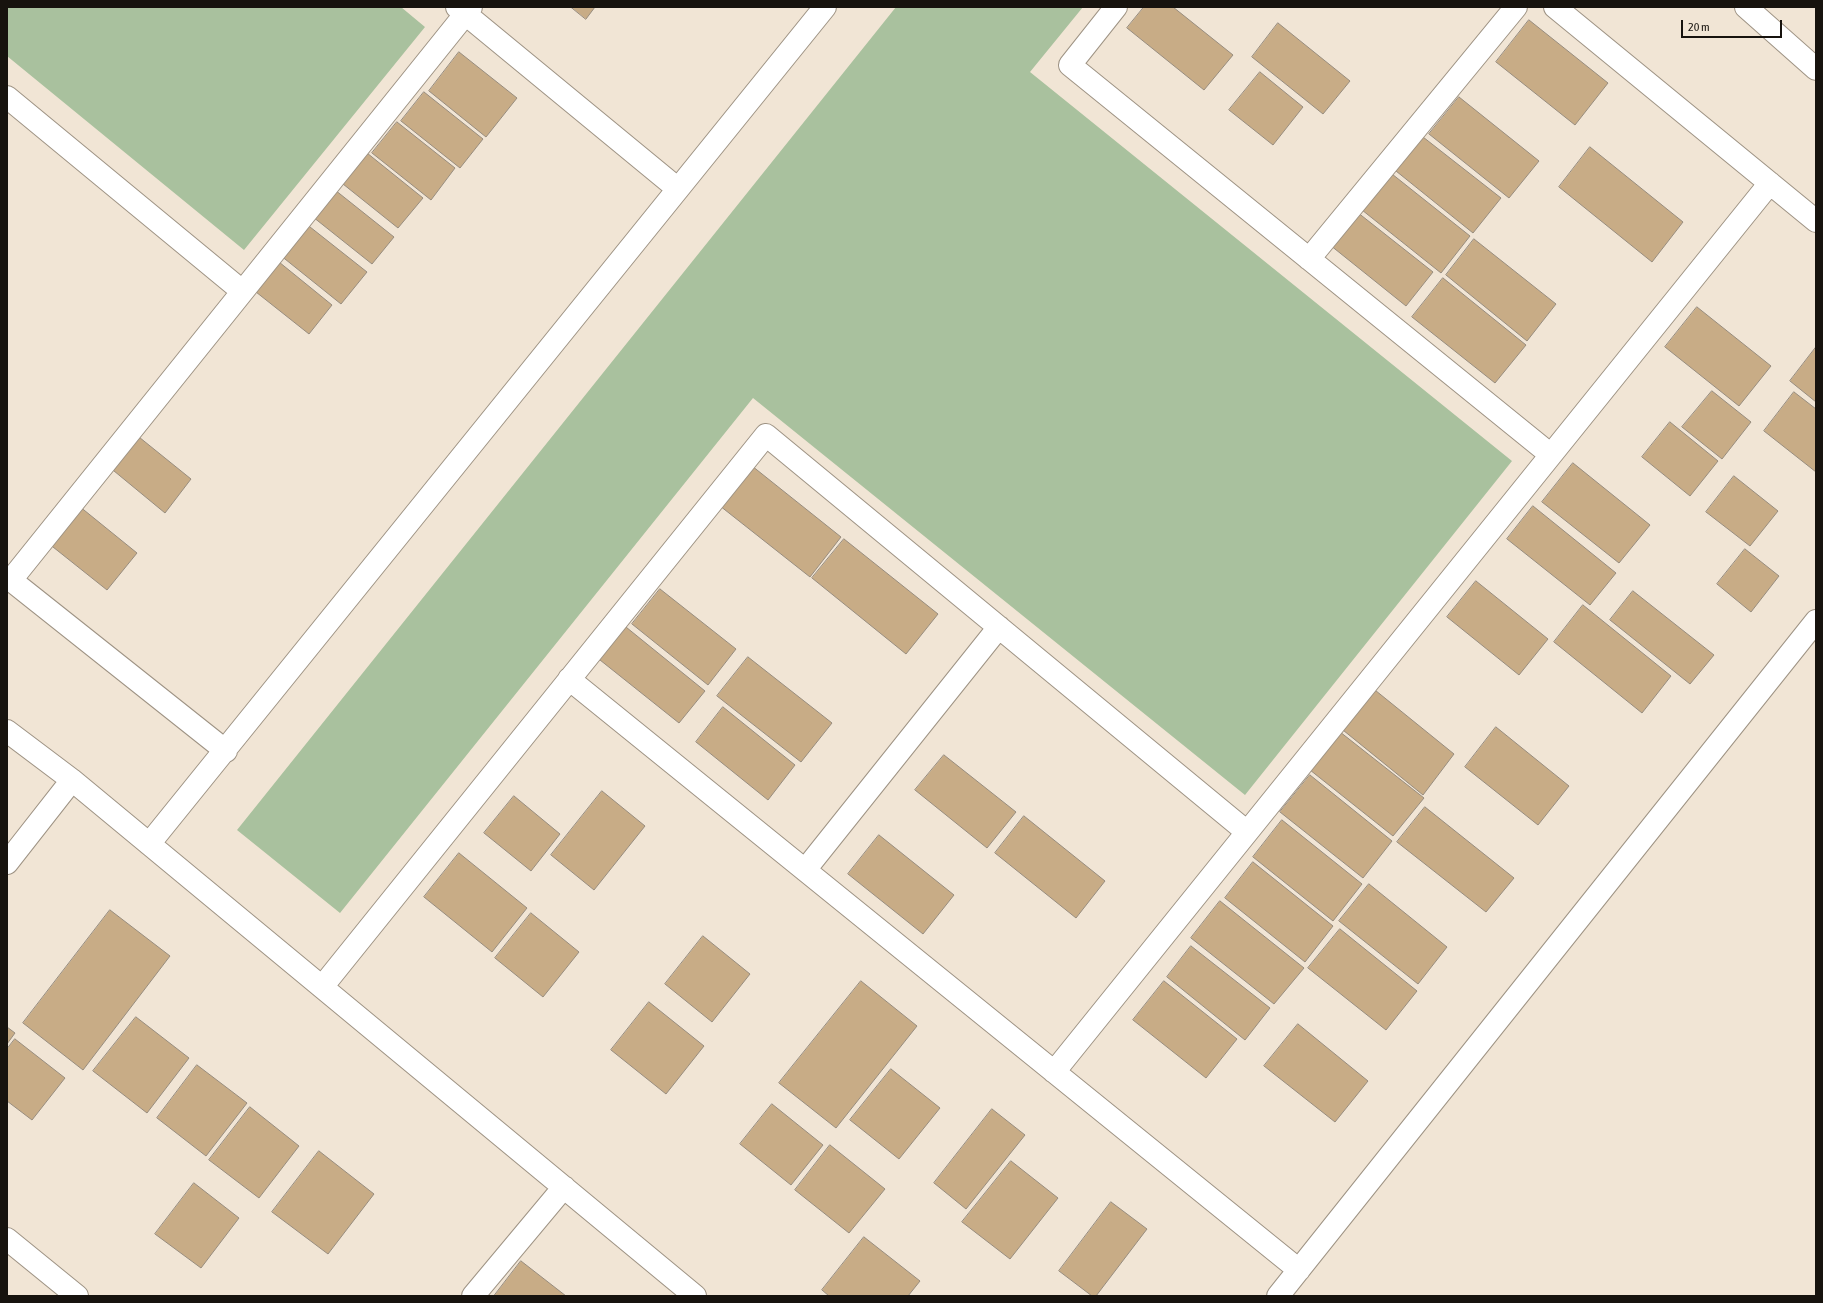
<!DOCTYPE html>
<html>
<head>
<meta charset="utf-8">
<style>
	body { margin:0 }
	#map { position:relative; width:1823px; height:1303px; overflow:hidden; background:#f1e5d5; font-family:"Asap Condensed",sans-serif }
	canvas { display:block }
	.frame { position:absolute; inset:0; border:8px solid #17130e; pointer-events:none }
	.scale { position:absolute; left:1681px; top:20px; width:101px; height:18px; box-sizing:border-box; border:2px solid #17130e; border-top:0; padding-left:5px; font-size:12px; line-height:14px; white-space:nowrap; color:#17130e; -webkit-text-stroke:3px #f1e5d5; paint-order:stroke }
</style>
</head>
<body>
<div id="map">
<canvas width="1823" height="1303"></canvas>
<div class="frame"></div>
<div class="scale">20 m</div>
</div>
<script>
const ctx = document.querySelector('canvas').getContext('2d');
ctx.lineJoin = 'round';
function paint(path, color) {
  ctx.fillStyle = color;
  ctx.fill(path, 'evenodd');
}
function trace(path, color, width, dash) {
  ctx.strokeStyle = color;
  ctx.lineWidth = width;
  ctx.lineCap = dash ? 'butt' : 'round';
  ctx.setLineDash(dash || []);
  ctx.stroke(path);
}
const green = new Path2D(`
	M7 7H401L425 27 244 250 7 56Z
	M896 7H1083L1030 72 1512 461 1245 795 753 398 340 913 237 830Z`);
const building = new Path2D(`
	M571 7H595L586 19Z
	M1144 7H1173L1233 55 1204 90 1127 28Z
	M1529 20 1608 83 1575 125 1496 62Z
	M1278 23 1350 81 1323 114 1252 57Z
	M459 52 517 98 486 137 429 91Z
	M1260 72 1303 107 1273 145 1229 110Z
	M424 92 483 139 460 168 401 121Z
	M1459 97 1539 161 1509 198 1429 134Z
	M397 122 455 168 431 200 372 153Z
	M1423 137 1501 198 1473 233 1396 171Z
	M1590 147 1683 222 1652 262 1559 187Z
	M367 153 423 198 398 228 343 184Z
	M1392 174 1470 236 1441 273 1362 210Z
	M335 190 394 237 372 264 313 217Z
	M1357 212 1433 272 1406 306 1330 245Z
	M305 223 367 272 341 304 280 255Z
	M1474 239 1556 304 1527 341 1446 275Z
	M279 262 332 305 309 334 256 292Z
	M1443 278 1526 345 1495 383 1412 317Z
	M1697 307 1771 366 1739 406 1665 347Z
	M1816 347V402L1790 381Z
	M1712 391 1751 422 1722 459 1682 427Z
	M1794 392 1816 409V472L1764 431Z
	M1670 422 1718 461 1690 496 1642 457Z
	M134 433 191 479 165 513 108 466Z
	M747 462 841 537 810 577 715 502Z
	M1573 463 1650 525 1619 563 1542 502Z
	M1734 476 1778 511 1750 546 1706 512Z
	M79 506 137 553 107 590 48 543Z
	M1533 506 1616 573 1590 605 1507 539Z
	M844 539 938 614 906 654 812 578Z
	M1745 549 1779 576 1751 612 1717 584Z
	M1476 581 1548 639 1519 675 1447 617Z
	M660 589 736 649 708 685 632 624Z
	M1633 591 1714 655 1690 684 1610 620Z
	M1583 605 1671 676 1642 713 1554 642Z
	M621 623 705 691 679 723 595 656Z
	M748 657 832 723 801 762 717 696Z
	M1370 686 1454 754 1423 795 1338 726Z
	M723 707 795 765 768 800 696 742Z
	M1496 727 1569 786 1538 825 1465 767Z
	M1335 728 1424 798 1393 836 1305 766Z
	M944 755 1016 812 987 848 915 790Z
	M1310 775 1392 841 1363 878 1280 812Z
	M602 791 645 826 594 890 551 855Z
	M514 796 560 834 531 871 484 833Z
	M1425 807 1514 878 1486 912 1397 842Z
	M1024 816 1105 881 1076 918 995 853Z
	M1282 820 1362 884 1333 921 1253 857Z
	M879 835 954 895 923 934 848 874Z
	M459 853 527 908 492 952 424 897Z
	M1253 862 1333 926 1305 962 1225 898Z
	M1369 884 1447 947 1418 984 1339 921Z
	M1220 901 1304 968 1274 1004 1191 938Z
	M110 910 170 956 83 1070 23 1023Z
	M531 913 579 952 543 997 495 958Z
	M1340 929 1417 991 1386 1030 1308 968Z
	M703 936 750 974 712 1022 665 984Z
	M1191 946 1270 1008 1245 1040 1167 977Z
	M861 981 917 1026 836 1128 779 1083Z
	M1164 981 1237 1039 1206 1078 1133 1020Z
	M649 1002 704 1046 666 1094 611 1050Z
	M136 1017 189 1058 147 1113 93 1071Z
	M1298 1024 1368 1081 1335 1122 1264 1066Z
	M7 1027 15 1033 7 1044Z
	M15 1039 65 1078 32 1120 7 1101V1049Z
	M197 1065 247 1103 206 1156 157 1118Z
	M891 1069 940 1108 899 1159 850 1120Z
	M772 1104 823 1145 791 1185 740 1144Z
	M250 1107 299 1146 259 1198 209 1160Z
	M992 1109 1025 1135 966 1209 934 1183Z
	M830 1145 885 1189 849 1233 795 1190Z
	M319 1151 374 1194 328 1254 272 1212Z
	M1011 1161 1058 1198 1010 1259 962 1222Z
	M194 1183 239 1218 201 1268 155 1234Z
	M1111 1202 1147 1229 1096 1296H1092L1059 1271Z
	M864 1237 920 1281 908 1296H829L822 1290Z
	M521 1261 566 1296H494Z`);
const minor = new Path2D(`
	M457 7 678 189
	M1116 7 1070 65 1551 455
	M1555 7 1816 221
	M1746 7 1816 69
	M7 97 242 291
	M1309 259 1516 7
	M7 577 226 751
	M11 580 471 7
	M569 679 1299 1270
	M7 731 72 780 695 1296
	M149 844 825 7
	M7 863 72 780
	M805 870 999 627
	M322 987 766 435 1247 832
	M1054 1072 1770 183
	M7 1239 77 1296
	M473 1296 564 1187
	M1278 1296 1816 621`);
paint(green, '#a9c19e');
paint(building, '#c8ac86');
trace(building, '#978c7e', 1);
trace(minor, '#9e9384', 24);
trace(minor, '#fff', 22);
</script>
</body>
</html>
